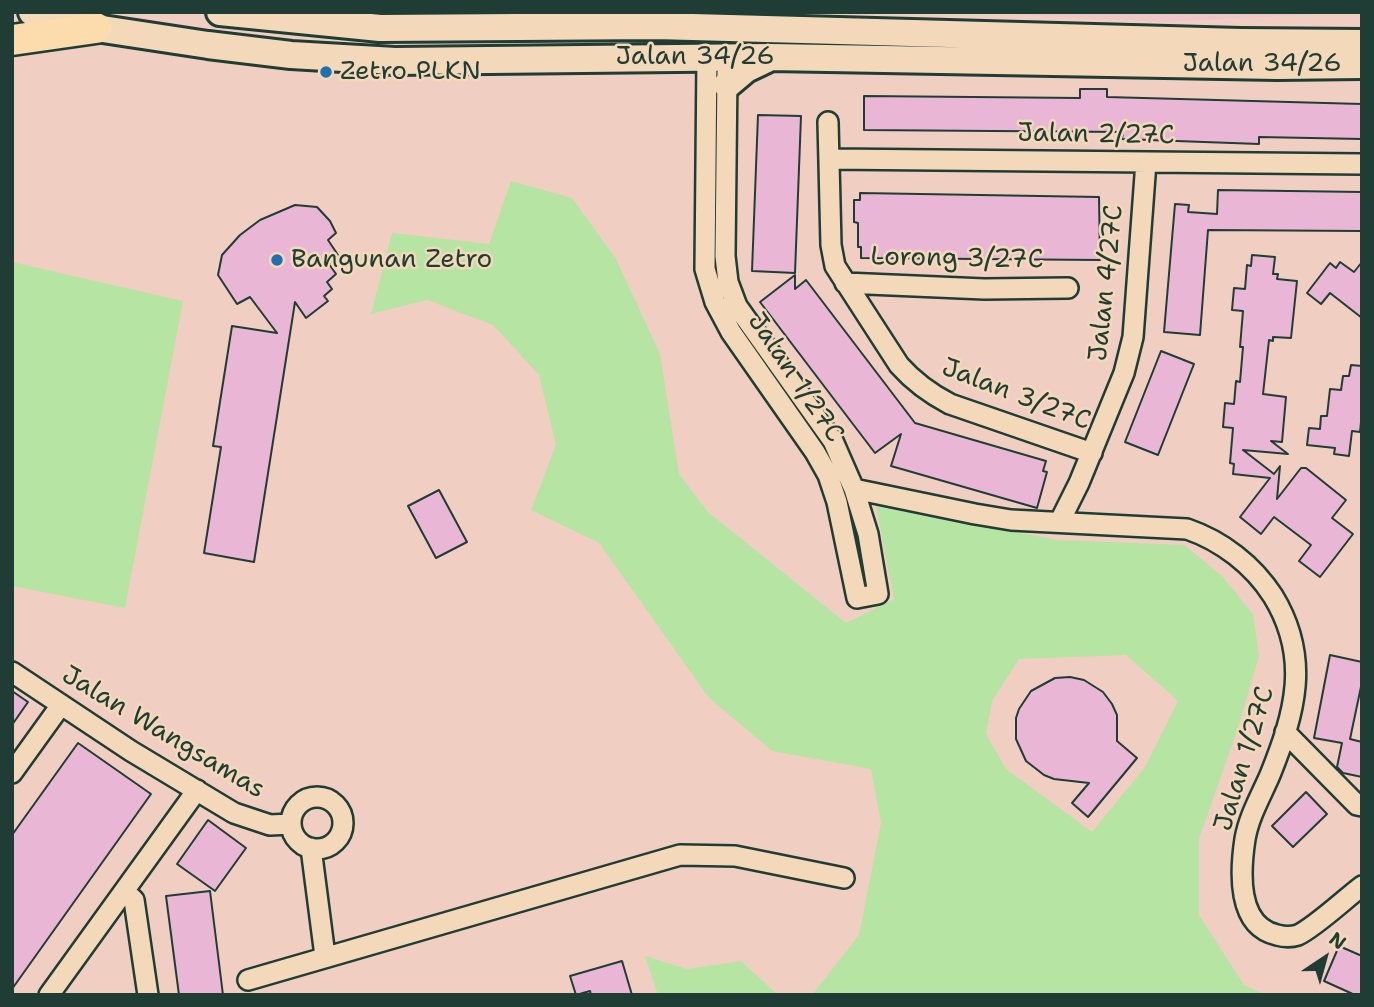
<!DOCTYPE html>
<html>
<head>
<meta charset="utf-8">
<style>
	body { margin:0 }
	#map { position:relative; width:1374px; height:1007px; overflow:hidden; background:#f0cfc2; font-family:"Shantell Sans",sans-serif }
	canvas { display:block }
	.frame { position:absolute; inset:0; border:14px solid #1f3d34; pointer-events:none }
	.north { position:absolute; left:1290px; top:923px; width:70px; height:70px; -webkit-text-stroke:5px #f3d9ba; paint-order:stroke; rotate:36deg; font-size:19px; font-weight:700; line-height:28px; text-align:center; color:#1f3d34 }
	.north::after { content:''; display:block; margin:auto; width:24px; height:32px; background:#1f3d34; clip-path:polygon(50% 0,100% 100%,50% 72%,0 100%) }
</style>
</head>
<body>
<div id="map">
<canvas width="1374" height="1007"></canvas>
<div class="frame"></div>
<div class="north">N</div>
</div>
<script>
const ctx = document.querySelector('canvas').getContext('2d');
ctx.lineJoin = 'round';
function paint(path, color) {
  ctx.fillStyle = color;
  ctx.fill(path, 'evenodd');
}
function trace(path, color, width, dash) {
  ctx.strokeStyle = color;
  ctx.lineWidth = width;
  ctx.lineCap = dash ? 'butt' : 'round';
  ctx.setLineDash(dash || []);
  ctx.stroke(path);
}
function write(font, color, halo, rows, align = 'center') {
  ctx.font = font + ' "Shantell Sans",sans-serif';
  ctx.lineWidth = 5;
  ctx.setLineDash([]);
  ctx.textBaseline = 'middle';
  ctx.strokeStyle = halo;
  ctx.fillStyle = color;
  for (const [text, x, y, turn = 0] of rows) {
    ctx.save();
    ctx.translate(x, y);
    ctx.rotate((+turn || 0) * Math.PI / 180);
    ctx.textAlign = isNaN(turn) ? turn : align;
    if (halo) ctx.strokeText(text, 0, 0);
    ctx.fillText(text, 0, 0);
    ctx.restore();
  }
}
const built = new Path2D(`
	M961 12H1361L1166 22Z`);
const green = new Path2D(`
	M511 181 572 198 616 259 660 354 679 474 708 512 846 623 894 599 876 506 1058 540 1184 545 1221 575 1253 614 1259 656 1238 728 1199 839V915L1244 985 1265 995H812L859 935 881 823 871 769 772 751 709 698 599 543 531 510 556 445 539 375 493 325 427 300 371 314 392 233 489 244ZM1126 655 1178 701 1145 767 1092 832 1006 769 986 734 992 701 1019 659Z
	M12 262 183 301 125 608 12 586Z
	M645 956 687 969 741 961 778 995H658Z`);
const building = new Path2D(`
	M1080 89H1107V97L1362 104V139L1259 137V144L1122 139 1123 132 864 130V96L1080 98Z
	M758 115 801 116 795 273 752 271Z
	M1218 190 1362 192V231L1208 230 1200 335 1164 332 1175 204 1189 205 1188 212 1217 214Z
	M860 193 1099 197 1100 260 861 258V247H858V223L854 222V200H860Z
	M295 205 317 207 330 221 336 233 328 240 338 255 329 264 336 274 327 282 332 289 324 296 328 301 306 318 295 302 254 562 204 553 221 447 213 446 232 326 277 333 250 297 237 304 218 275 222 255 240 235 260 220Z
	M1252 255 1275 257 1273 274H1278L1277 279 1297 281 1291 338 1273 337V341L1269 340 1263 394 1286 397 1282 442 1271 441 1288 454 1243 450 1274 474 1280 466 1277 499 1301 468H1306L1346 500 1332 518 1353 534 1320 577 1299 561 1311 545 1274 517 1261 534 1240 517 1270 478 1233 474 1234 464 1230 463 1233 428 1223 427 1225 403 1234 404 1236 381 1240 382 1243 347H1240L1243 311 1232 310 1234 288 1245 289 1247 265 1251 266Z
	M1340 262 1354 272 1362 262V318L1330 293 1321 304 1307 293 1330 263 1336 268Z
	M795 275V289L806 280 915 423 1046 461 1043 471 1047 472 1037 508 891 466 901 434 875 453 760 302Z
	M1161 351 1194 364 1158 455 1125 442Z
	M1351 365 1362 366V412L1360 432 1352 431 1349 456 1334 454 1335 448 1307 445 1309 428 1320 429 1321 416H1327L1330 389 1341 390 1343 376H1349Z
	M439 490 467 542 436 558 408 506Z
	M1330 655 1362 662V682L1350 739 1362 742V777L1343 773 1337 767 1342 743 1314 738Z
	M1070 677 1084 680 1103 692 1112 704 1117 715V741L1137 758 1088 817 1072 803 1089 783 1054 779 1044 775 1026 761 1016 739V718L1019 709 1031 691 1055 678Z
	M12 691 28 702 12 725Z
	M78 743 151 794 12 989V835Z
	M1306 792 1327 814 1293 847 1272 826Z
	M208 820 246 848 215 891 177 864Z
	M210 891 223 995H179L166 896Z
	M1339 946 1362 956V995H1355L1324 981Z
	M622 961 632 995H591L590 991 576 995 570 976Z`);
const minor = new Path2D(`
	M707 57 705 269 715 302 731 332 815 452 828 475 837 502 857 598 878 594 868 534 854 489 833 441 737 306 728 282 725 256 727 72
	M828 122 831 245 835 266 899 365C914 382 929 393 950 404L1092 453
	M830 159 1362 164
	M845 283 984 289 1068 288
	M854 489 975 514 1011 520 1187 529C1222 541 1253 565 1273 596 1311 658 1295 713 1270 775 1261 796 1249 816 1245 839 1240 872 1237 926 1277 935 1284 937 1292 937 1298 935 1315 927 1346 898 1362 886
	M1060 521 1079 483 1124 373 1133 337 1146 162
	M12 672 131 751 234 813 270 825 291 824
	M1285 732 1357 805 1362 806
	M12 773 61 705
	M291 823a26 26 0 1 1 52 0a26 26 0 1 1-52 0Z
	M311 848 325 956
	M124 891 134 900 148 995
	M248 980 680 855 735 856 844 878
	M49 995 197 790`);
const secondary = new Path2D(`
	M32 12 96 28 208 45 291 55 395 61 771 57 1277 66 1362 65
	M220 12 380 28 656 26 1241 42 1362 43
	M727 85 746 69 769 58`);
const primary = new Path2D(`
	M12 40 96 28`);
const markers = [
	[326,72,7,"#1f6fb2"],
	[277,260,7,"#1f6fb2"]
];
const streetNames = [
	["Jalan 34/26",695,57],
	["Jalan 34/26",1262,64],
	["Jalan 2/27C",1096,135,1],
	["Lorong 3/27C",957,259,1],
	["Jalan 4/27C",1107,283,-84],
	["Jalan 1/27C",795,378,56],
	["Jalan 3/27C",1016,395,21],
	["Jalan Wangsamas",163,733,31],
	["Jalan 1/27C",1245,759,-73]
];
const poiNames = [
	["Zetro PLKN",340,72],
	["Bangunan Zetro",291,260]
];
paint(built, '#eec8c8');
paint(green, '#b6e4a3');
paint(building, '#e9b7d5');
trace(building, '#1f3d34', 2);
trace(minor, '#1f3d34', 24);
trace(secondary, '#1f3d34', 32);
trace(primary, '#1f3d34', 35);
trace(minor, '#f3d9ba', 19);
trace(secondary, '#f3d9ba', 26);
trace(primary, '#fcdcac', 30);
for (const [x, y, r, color] of markers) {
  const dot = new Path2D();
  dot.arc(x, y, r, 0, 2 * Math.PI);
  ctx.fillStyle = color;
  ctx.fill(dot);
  trace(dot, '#f3d9ba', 2.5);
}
write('26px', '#1f3d34', '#f3d9ba', streetNames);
write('26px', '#1f3d34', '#f3d9ba', poiNames, 'left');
</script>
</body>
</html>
